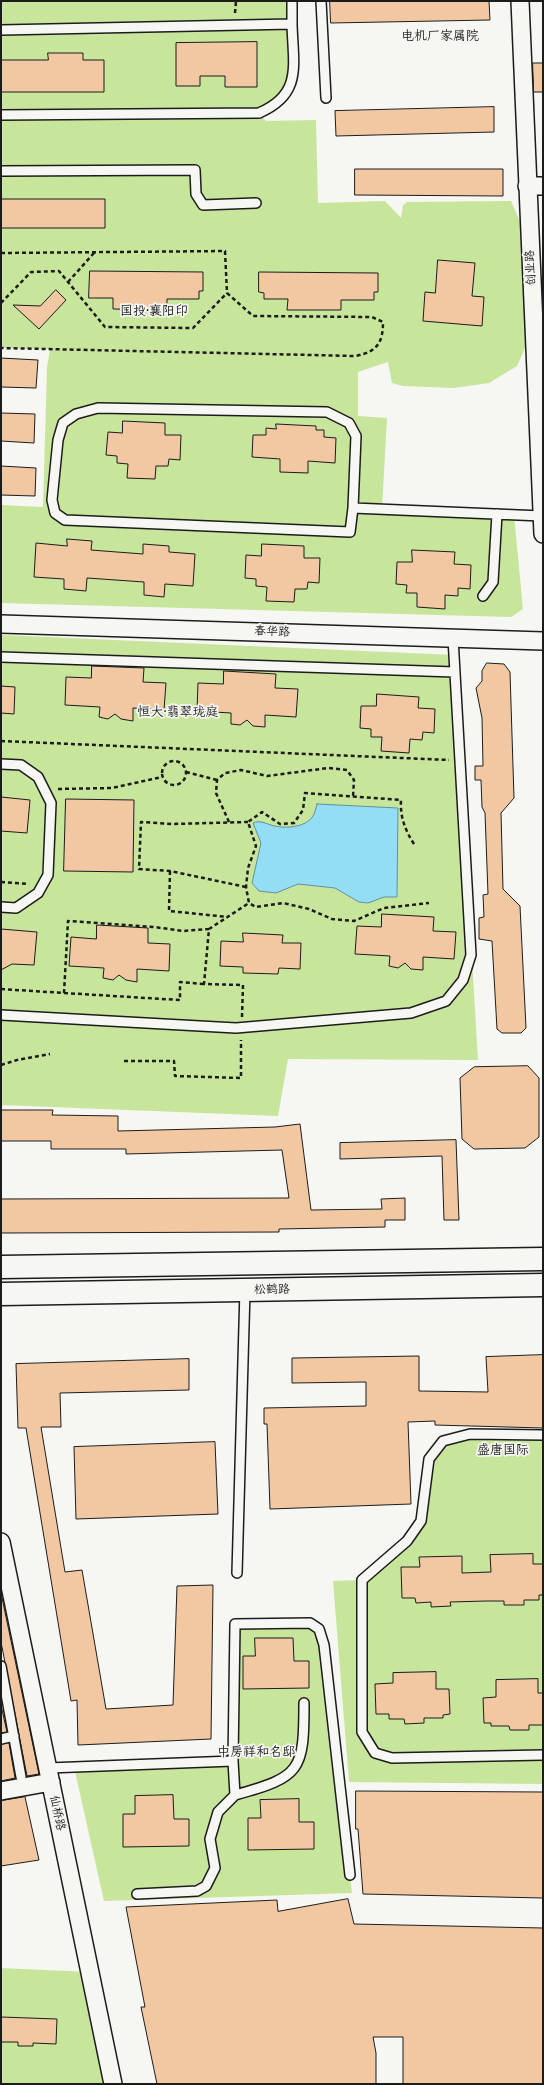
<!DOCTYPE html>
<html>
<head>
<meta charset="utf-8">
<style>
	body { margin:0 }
	#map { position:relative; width:544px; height:2085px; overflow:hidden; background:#f6f6f2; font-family:Itim,sans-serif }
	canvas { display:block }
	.frame { position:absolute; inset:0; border:2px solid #1c1c1c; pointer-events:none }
</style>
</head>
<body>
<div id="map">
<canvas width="544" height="2085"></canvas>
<div class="frame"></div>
</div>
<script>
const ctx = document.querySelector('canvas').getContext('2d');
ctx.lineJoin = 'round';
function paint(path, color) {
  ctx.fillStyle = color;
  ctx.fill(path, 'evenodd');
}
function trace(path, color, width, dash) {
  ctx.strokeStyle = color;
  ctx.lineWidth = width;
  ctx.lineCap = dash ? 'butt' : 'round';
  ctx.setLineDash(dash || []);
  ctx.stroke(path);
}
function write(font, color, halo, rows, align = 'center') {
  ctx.font = font + ' Itim,"LXGW WenKai TC",sans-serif';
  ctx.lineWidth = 3.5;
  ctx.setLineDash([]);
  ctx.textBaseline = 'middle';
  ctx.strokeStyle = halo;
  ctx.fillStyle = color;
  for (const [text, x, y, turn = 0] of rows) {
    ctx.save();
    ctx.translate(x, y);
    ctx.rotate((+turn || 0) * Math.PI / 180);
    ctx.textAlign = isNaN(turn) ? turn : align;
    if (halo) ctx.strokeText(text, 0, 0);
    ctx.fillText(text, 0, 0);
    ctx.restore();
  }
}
const green = new Path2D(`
	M1 1H292V24L288 92 259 113 266 121 316 120 318 203 385 201 401 218 403 205 407 202 511 201 522 226 529 339 517 366 489 383 454 388 403 386 392 383 388 362 358 372V416L387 418 382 509 514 515 523 609 511 617 1 603V505L43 507 47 368 50 349 1 348Z
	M1 635 454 655 478 1060 288 1059 278 1116 1 1105Z
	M470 1434 543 1435V1784L349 1782 333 1581 362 1580 421 1521 429 1459 443 1441Z
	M310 1623 324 1645 352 1893 104 1901 74 1767 233 1761 235 1624Z
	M1 1968 90 1972 113 2084H1Z`);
const water = new Path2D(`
	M317 804 398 808 397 897H384L368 903 359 902 335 888 298 884 276 893 259 891 252 883 261 843 253 823C260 820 264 823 271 825 283 829 306 828 313 816 315 813 316 808 317 804Z`);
const building = new Path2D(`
	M330 1H489L490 20 331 23Z
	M257 42V87H225V76H200V86H176V43Z
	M48 53H83V60H104V92H1V60H48Z
	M533 63H543V92H534Z
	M494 107V132L336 136 335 111Z
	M355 169H503V196L355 195Z
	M1 199H105V228H1Z
	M438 260 475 263 472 296 484 297 482 326 423 321 425 292 435 293Z
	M90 271 203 272V291H199V299H167V310L113 309V298H89Z
	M259 272 378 273V292H374V300H341V310H287L288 299H264V293L259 292Z
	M56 290 66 300 39 329 13 305 40 306Z
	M1 358 38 360 36 388 1 387Z
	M1 413 35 414 34 443 1 441Z
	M123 421 165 423V435H181L180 460 169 459 168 466H156L155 479 127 478 128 464 117 463V456L106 455 108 432 122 433Z
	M276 424 316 426V430H324V437L336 438 335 463 308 461V473L280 472V459L252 457 253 435H266V428L276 429Z
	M1 466 36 468 35 496 1 495Z
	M67 539 92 541 91 550 143 554V544L169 546V552L195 554 193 586 165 584 164 597 144 595V582L87 578 86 591 64 589V579L34 577 36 543 67 546Z
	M262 544 304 546V558H320L319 583 308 582 307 589H295L294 602 266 601 267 587 256 586V579L245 578 246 555 261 556Z
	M412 550 455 552 454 564 471 565 470 589 458 588V596L445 595V609L417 607V593H406L407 585 396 584 397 562H412Z
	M487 663 504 664 510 672 514 798 501 813 503 889 520 906 526 1028 521 1033H502L497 1029 492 941 479 939V918L484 917 483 895 488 894 485 813 482 807 481 780H475V766H483L482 718 476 688 482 681V671Z
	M92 666 144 668 143 682 166 683 164 710 133 708V721L121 719 115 714 108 719 99 717 100 707 65 705 66 677 91 678Z
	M224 671 276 674 275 688 298 689 296 717 265 715V727L253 726 247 720 240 725 231 724V713L197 711 198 683 223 684Z
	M1 686 15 687 14 714 1 713Z
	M377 694 419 697 418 708 435 709 434 733 423 732 422 740 410 739 409 753 381 751 382 737H371V729L360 728 361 706H376Z
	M1 797 30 800 27 833 1 831Z
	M66 799 134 800 133 872 64 871Z
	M382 914 434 917 433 931 456 932 454 959 423 957V970L411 969 405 963 398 968 389 966 390 956 355 954 357 926 381 927Z
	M97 925 148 928V943L170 944 169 971 137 969V982L126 980 119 975 113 980 103 978 104 968 69 966 71 937 96 939Z
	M1 929 37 932 34 965 12 964 1 970Z
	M243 933 283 935 282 943H301L300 969 279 968 278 974 243 973V967L220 966 221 941 243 942Z
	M528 1066 539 1078V1137L525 1148 474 1149 462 1139 460 1078 474 1067Z
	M1 1110H53L52 1115 118 1116V1131L275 1127 300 1124 311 1210 382 1209 381 1199 405 1198V1220H385V1227L279 1229V1232L1 1233V1199L289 1198 282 1150 126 1154V1149H51V1141H1Z
	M456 1140 459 1220H444L442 1156 340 1159V1143Z
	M543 1355V1428L435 1425V1421L408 1422 411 1504 270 1509 267 1424H264V1408L366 1406V1382L292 1383V1358L419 1356V1391L488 1392 486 1357Z
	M189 1359V1390L60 1393 61 1427H41L65 1572 82 1570 106 1709 173 1705 177 1586 213 1585 211 1739 78 1745 77 1700 71 1701 26 1428H18L16 1364Z
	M215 1442 218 1514 76 1519 74 1447Z
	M533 1554V1564H543V1595H539V1600H524V1605H504V1601H486L450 1602 451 1606 431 1607V1602L416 1603 415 1598H402L401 1567H420L419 1557 462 1556V1573L491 1572 490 1555Z
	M1 1593 39 1774 27 1776 1 1642Z
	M255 1638H293L294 1661H309V1688L243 1689V1656H255Z
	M436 1672V1689H449L450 1714 443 1715V1718H424V1723L405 1724 404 1719H389V1714H376L375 1684 393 1683V1673Z
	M538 1679V1693H543V1725H529V1730H510L509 1726H491V1723H484L483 1698 496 1697V1680Z
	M1 1705 7 1732 1 1733Z
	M9 1743 15 1778 1 1781V1745Z
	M356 1791 543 1792V1898L363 1894 358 1829H356Z
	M173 1795 174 1819H189V1846L123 1847V1814H135V1796Z
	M25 1797 39 1860 1 1866V1801Z
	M299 1799V1822H314V1849L248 1850V1818H261L260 1800Z
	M348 1899 354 1924 543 1928V2084H403V2037H373L376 2053V2084H157L141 2007H145L126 1907 277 1900 278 1911Z
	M1 2017 57 2019 56 2044 33 2043V2046H18V2042H1Z`);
const path = new Path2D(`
	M235 13 236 1
	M1 253 225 251 227 293 253 316 372 317 383 322C383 343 377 352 355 356L1 348
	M68 282 94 253
	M1 303 31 272 59 271 105 327 193 328 227 293
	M1 741 449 760
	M162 773a12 12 0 1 1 24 0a12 12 0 1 1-24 0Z
	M186 772 217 780
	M58 789 112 788 162 777
	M229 822 216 793 217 780 225 773 241 770 267 776 328 768 347 770 354 780 353 797
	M414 844C405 830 400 817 401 800L305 793 303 810 294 823 280 824 262 812 248 822 256 846 248 868 246 887 249 903 256 907 283 903 309 909 332 919 354 921 384 908 429 903
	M170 871 169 911 228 917
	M1 882 29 884
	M246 887 170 871 139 869 141 822 172 824 248 822
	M1 989 64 993 68 921 154 927 183 931 209 929
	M64 993 180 1000V982L204 984
	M242 1017 243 985 204 984 209 929 249 903
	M124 1061H174L175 1076 241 1078V1040
	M1 1065 17 1060 50 1054`);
const lane = new Path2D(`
	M321 1 326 98
	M1 30 292 24V1
	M1 115 259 113C303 94 293 65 292 24
	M1 171 195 170 196 194 203 205 256 203
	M353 508 350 532 65 520 55 513 52 500 58 440 63 423 76 414 98 408 327 412 349 423 356 436 353 508 542 516
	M483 596 493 582 497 514
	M1 657 455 672
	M1 764 21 765 38 777 51 803 48 875 38 893 16 908 1 907
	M1 1015 236 1028 411 1013 446 1001 463 980 471 955 453 638
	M543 1435 470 1434 443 1441 429 1459 421 1521 407 1541 362 1580V1732L375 1753 392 1758 543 1755
	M237 1573 245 1290
	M1 1666 21 1777
	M1 1739 14 1736
	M48 1768 233 1761 235 1624 310 1623 319 1629 324 1645 350 1875
	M235 1795C301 1777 304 1771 304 1703
	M137 1894 197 1891 206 1886 215 1868 210 1839 218 1812 235 1795 233 1761`);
const street = new Path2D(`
	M520 1 543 534
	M527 186H543
	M1 624 543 641
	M1 1542 113 2084
	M1 1791 51 1782`);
const secondary = new Path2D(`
	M1 1267 543 1259
	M1 1294 543 1285`);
const streetNames = [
	["创业路",531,268,-93],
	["春华路",272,632,2],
	["松鹤路",272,1290,-1],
	["仙桥路",57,1813,78]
];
const neighbourhoodNames = [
	["电机厂家属院",440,37],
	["国投·襄阳印",154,312],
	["恒大·翡翠珑庭",178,713],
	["盛唐国际",503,1451],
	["中房祥和名邸",256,1753]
];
paint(green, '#c8e59c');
paint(water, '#93ddf5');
trace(water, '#63909e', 1);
paint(building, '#f2c8a2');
trace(building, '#1c1c1c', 1);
trace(lane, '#1c1c1c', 12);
trace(street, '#1c1c1c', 20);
trace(secondary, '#1c1c1c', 25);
trace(path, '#1c1c1c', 2.5, [4, 3]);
trace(lane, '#f6f6f2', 9);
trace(street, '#f6f6f2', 17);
trace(secondary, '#f6f6f2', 22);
write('12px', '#1c1c1c', '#f6f6f2', streetNames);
write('13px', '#1c1c1c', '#f6f6f2', neighbourhoodNames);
</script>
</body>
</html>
